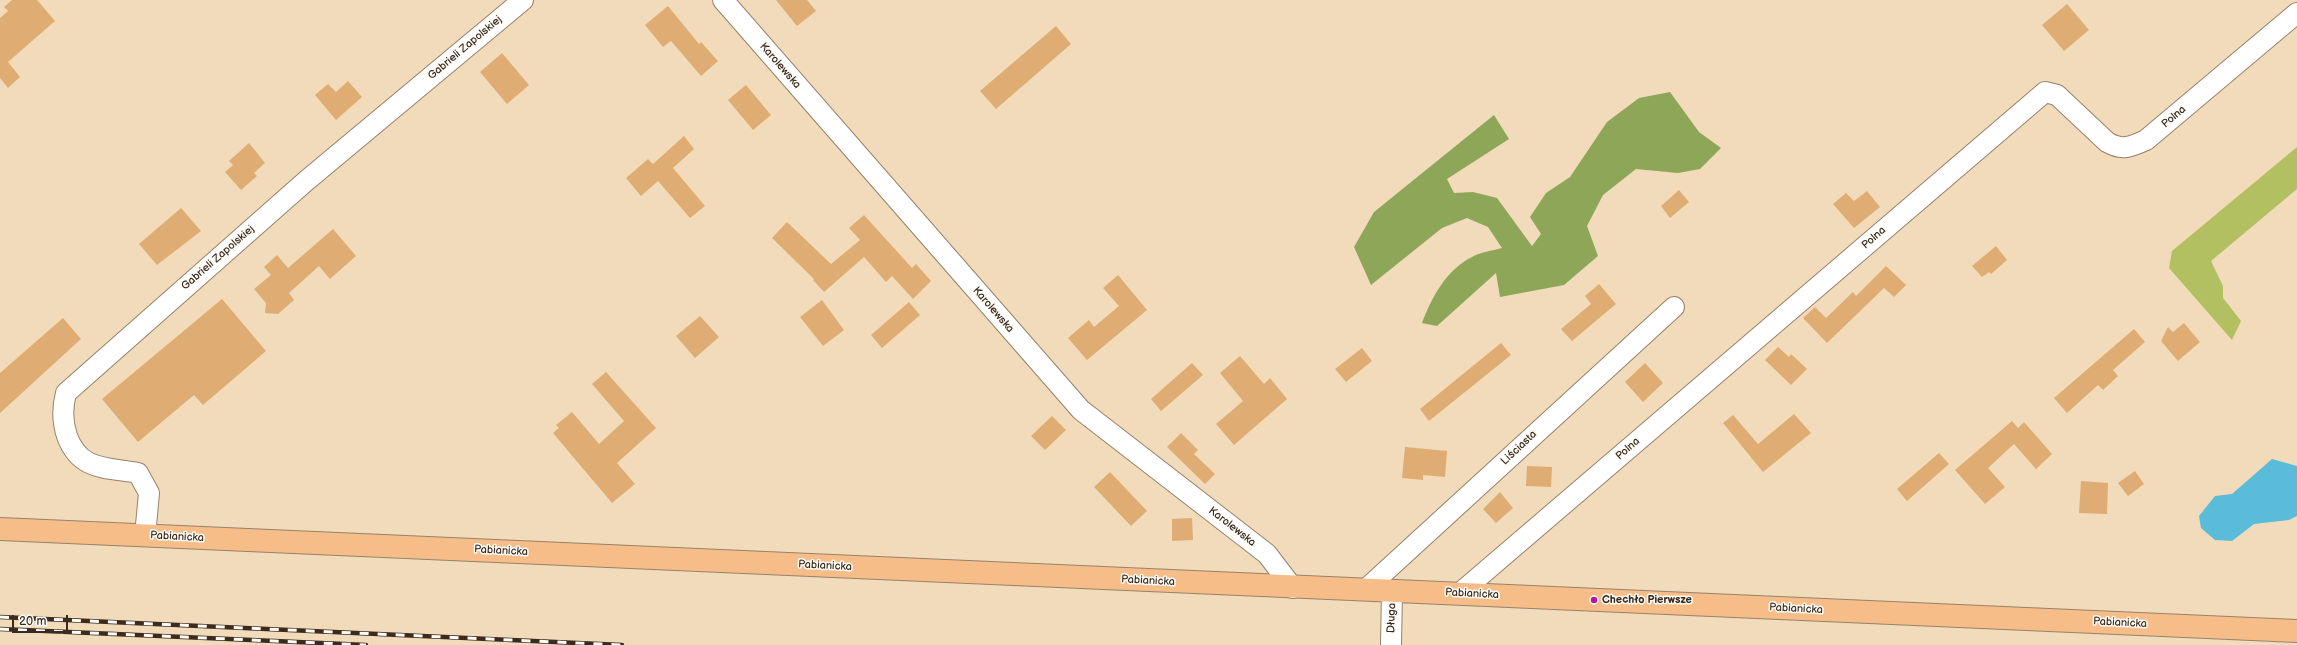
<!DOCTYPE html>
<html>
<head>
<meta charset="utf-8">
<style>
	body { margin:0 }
	#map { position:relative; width:2297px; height:645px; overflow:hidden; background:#f1dbba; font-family:"Balsamiq Sans",sans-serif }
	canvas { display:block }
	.scale { position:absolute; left:12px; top:615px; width:56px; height:18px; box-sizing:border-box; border:2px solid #3b2a1e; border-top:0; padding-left:5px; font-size:12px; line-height:14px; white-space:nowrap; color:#3b2a1e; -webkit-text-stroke:3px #fdfcf7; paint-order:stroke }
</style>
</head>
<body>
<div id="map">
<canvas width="2297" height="645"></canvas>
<div class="scale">20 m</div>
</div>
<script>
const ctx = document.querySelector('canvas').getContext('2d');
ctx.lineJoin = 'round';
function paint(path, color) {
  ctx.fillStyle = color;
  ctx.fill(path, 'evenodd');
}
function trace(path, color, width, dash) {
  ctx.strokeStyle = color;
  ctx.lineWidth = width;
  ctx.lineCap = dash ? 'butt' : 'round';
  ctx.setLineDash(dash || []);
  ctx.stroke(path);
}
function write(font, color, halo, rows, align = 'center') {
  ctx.font = font + ' "Balsamiq Sans",sans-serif';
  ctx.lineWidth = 3;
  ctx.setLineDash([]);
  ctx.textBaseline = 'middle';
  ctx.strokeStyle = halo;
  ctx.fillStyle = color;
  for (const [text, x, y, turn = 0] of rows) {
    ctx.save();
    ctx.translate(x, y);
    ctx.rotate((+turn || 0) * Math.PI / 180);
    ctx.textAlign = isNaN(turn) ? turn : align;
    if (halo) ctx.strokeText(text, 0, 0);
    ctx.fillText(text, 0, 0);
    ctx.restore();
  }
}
const green = new Path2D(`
	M2297 147V189L2211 261 2223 286V298L2241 321 2232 340 2169 268 2172 251Z`);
const forest = new Path2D(`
	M1670 92 1699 132 1721 148 1700 169 1678 173 1636 169 1603 195 1587 226 1598 256 1564 285 1500 297 1496 273 1437 326 1422 323C1432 297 1446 270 1472 257 1480 252 1492 251 1502 248L1488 227 1467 218 1442 228 1371 285 1354 247 1374 212 1494 115 1509 139 1447 179 1454 193 1473 192 1497 198 1532 246 1541 234 1530 217 1546 193 1570 177 1607 122 1639 98Z`);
const water = new Path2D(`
	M2272 459 2297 466V516L2289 520 2254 524 2232 541 2215 540 2201 528 2199 516 2215 496 2232 494Z`);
const building = new Path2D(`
	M12 0H37L55 21 8 62 20 77 8 88 0 78V18L8 11 4 7Z
	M776 0H807L816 11 797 26Z
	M2067 4 2089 30 2064 51 2042 25Z
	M668 6 699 44 701 42 718 61 701 76 671 41 663 47 645 25Z
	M1056 26 1071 44 996 109 980 91Z
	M502 53 529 85 507 104 480 72Z
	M348 81 362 97 336 120 315 95 328 84 336 92Z
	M746 85 771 115 753 130 728 100Z
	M684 136 694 149 673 168 705 206 690 218 658 181 641 196 626 178 648 159 653 164Z
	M249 143 265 163 254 173 257 176 241 190 225 172 233 165 229 161Z
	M1679 190 1689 202 1670 218 1661 206Z
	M1867 191 1880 207 1854 228 1833 204 1846 193 1854 201Z
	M181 208 201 231 157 265 139 244Z
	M864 215 912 268 916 264 931 281 913 299 892 276 886 282 864 257 824 292 813 280 814 279 772 238 787 222 831 264 860 240 849 228Z
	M333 229 356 256 330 279 319 266 289 293 294 300 278 314 265 313 266 303 254 289 271 275 264 267 277 255 288 268Z
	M1996 246 2007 260 1991 274 1989 272 1982 277 1972 266Z
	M1886 266 1906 285 1894 297 1884 288 1827 343 1803 318 1815 307 1826 318 1853 292 1856 296Z
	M1118 275 1147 310 1087 360 1068 338 1089 320 1094 327 1119 306 1103 288Z
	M1599 284 1616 304 1572 341 1561 329 1591 304 1585 296Z
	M222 299 266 351 203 405 194 395 138 442 102 399Z
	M822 300 844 330 823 346 800 317Z
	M909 302 920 315 882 348 871 335Z
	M700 316 719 337 695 358 676 336Z
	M63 318 81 339 0 413V373Z
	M2184 323 2200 342 2178 361 2161 341 2168 327 2173 332Z
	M2134 329 2145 342 2113 370 2118 376 2103 390 2098 385 2067 413 2054 398Z
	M1501 343 1511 355 1429 421 1420 409Z
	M1778 347 1789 357 1791 354 1807 369 1791 385 1765 360Z
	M1362 348 1372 361 1346 382 1335 369Z
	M1240 356 1264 384 1270 378 1287 399 1234 445 1216 424 1243 401 1220 373Z
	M1192 363 1203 375 1161 411 1151 399Z
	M1645 363 1663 383 1643 402 1625 382Z
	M606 372 656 428 617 463 635 484 612 503 553 433 559 428 556 425 572 412 599 444 624 421 592 384Z
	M1794 414 1811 433 1763 472 1723 423 1733 415 1758 444Z
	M1052 416 1066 430 1045 450 1031 436Z
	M2012 421 2018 428 2024 422 2052 454 2036 469 2014 444 1988 468 2005 487 1985 504 1955 470Z
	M1181 433 1198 450 1194 454 1215 474 1205 484 1167 447Z
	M1405 447 1447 451 1445 477 1423 475V480L1402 478Z
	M1939 453 1949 464 1907 501 1897 489Z
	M1527 466 1552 467 1551 487 1526 486Z
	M2135 471 2144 484 2128 496 2118 483Z
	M1110 472 1147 511 1131 526 1094 487Z
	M2081 481 2108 483 2107 514 2079 513Z
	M1500 492 1513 508 1496 523 1483 509Z
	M1192 518 1193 540 1172 541V519Z`);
const minor = new Path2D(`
	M723 0 1081 410 1267 554 1293 588
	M145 536 149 493 138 473C105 467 80 471 67 436 62 421 62 408 66 393L306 181 523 0
	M1365 590 1674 307
	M1460 593 2045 92 2057 95 2107 142C2122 151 2131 147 2146 140L2297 13
	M1391 645 1392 591`);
const major = new Path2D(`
	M0 529 2297 631`);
const rail = new Path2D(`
	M0 617 622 645
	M0 629 366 645`);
const markers = [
	[1594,600,4,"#b5179e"]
];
const streetNames = [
	["Gabrieli Zapolskiej",465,48,-40],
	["Karolewska",780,66,49],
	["Polna",2174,117,-40],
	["Polna",1874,238,-41],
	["Gabrieli Zapolskiej",218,258,-41],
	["Karolewska",993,310,49],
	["Liściasta",1519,448,-43],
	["Polna",1628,449,-41],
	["Karolewska",1232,527,38],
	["Pabianicka",177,537,3],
	["Pabianicka",501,551,3],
	["Pabianicka",825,566,3],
	["Pabianicka",1148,581,3],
	["Pabianicka",1472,594,3],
	["Pabianicka",1796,609,3],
	["Długa",1392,618,-88],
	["Pabianicka",2120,623,3]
];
const poiNames = [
	["Chechło Pierwsze",1602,600]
];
paint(green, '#b3c062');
paint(forest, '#8ea658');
paint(water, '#5abcd9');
paint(building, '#dfad73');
trace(minor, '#96826c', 22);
trace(major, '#96826c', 24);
trace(minor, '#fff', 20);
trace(major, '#f7bd88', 22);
trace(rail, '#3b2a1e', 4.5);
trace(rail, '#fdfcf7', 3, [9]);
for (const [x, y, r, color] of markers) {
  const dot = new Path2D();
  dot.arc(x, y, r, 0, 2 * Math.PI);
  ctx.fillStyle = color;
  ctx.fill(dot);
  trace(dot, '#fdfcf7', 1.5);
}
write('11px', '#3b2a1e', '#fdfcf7', streetNames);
write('bold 11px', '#3b2a1e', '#fdfcf7', poiNames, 'left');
</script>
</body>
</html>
